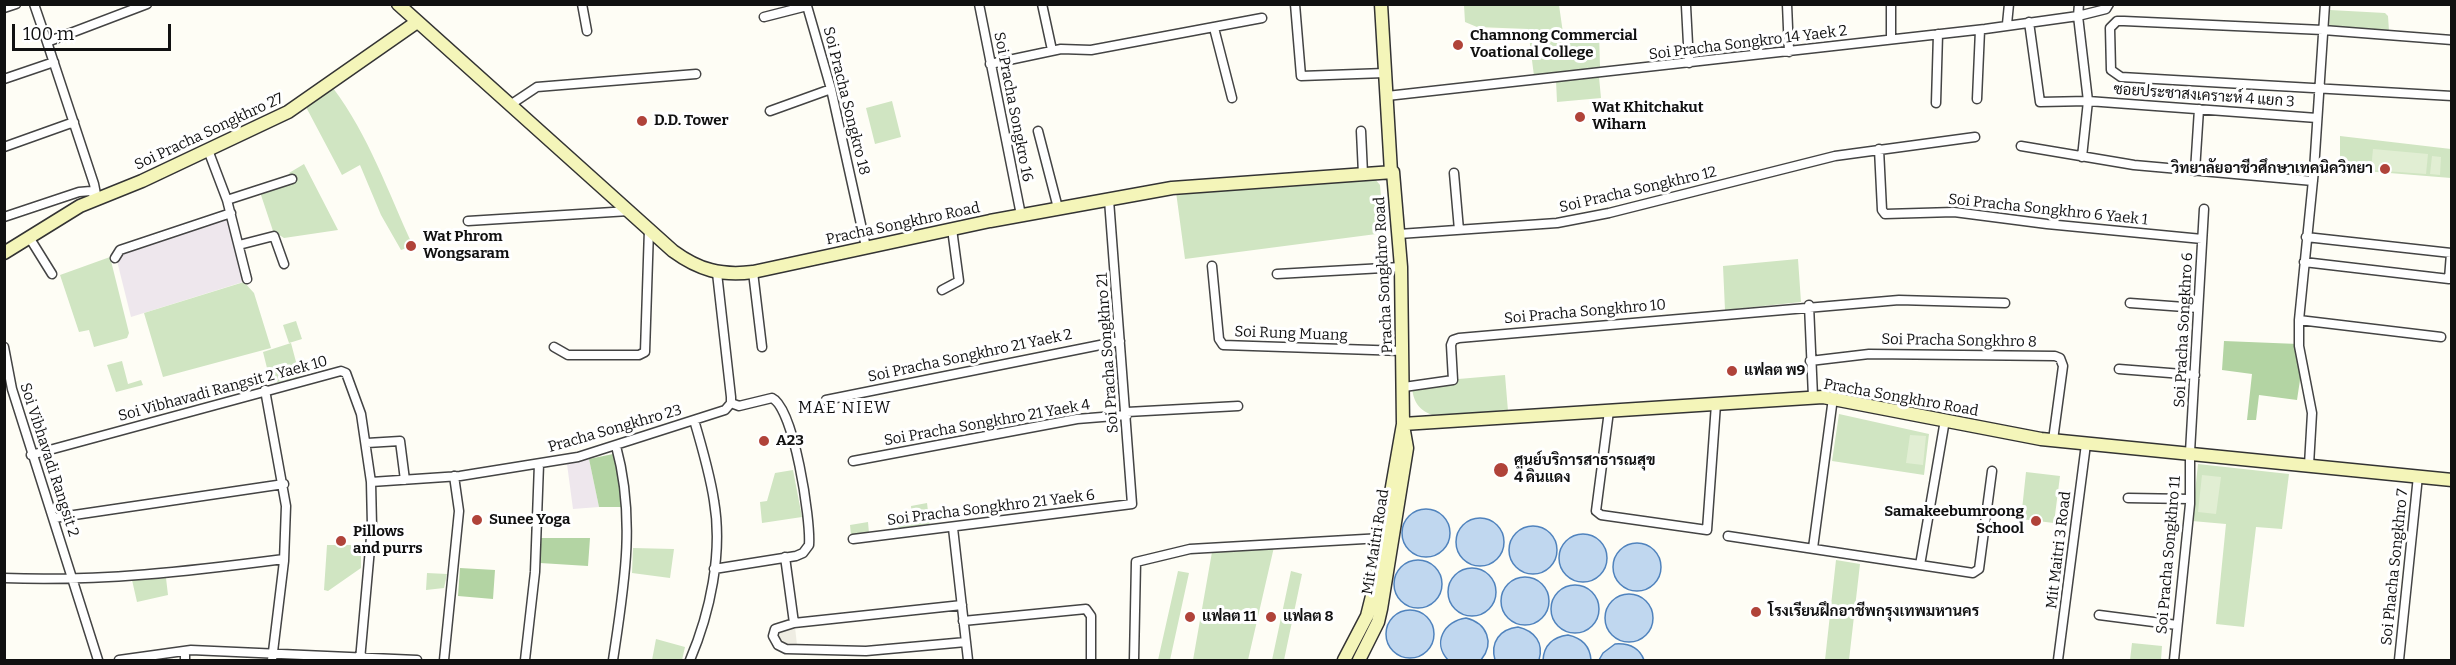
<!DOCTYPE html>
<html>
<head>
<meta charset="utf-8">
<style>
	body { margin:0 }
	#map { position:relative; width:2456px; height:665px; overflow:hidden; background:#fefdf5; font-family:Bitter,serif }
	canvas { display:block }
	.frame { position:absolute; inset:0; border:6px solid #111; pointer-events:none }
	.scale { position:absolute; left:12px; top:24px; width:159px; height:27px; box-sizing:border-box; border:3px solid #111; border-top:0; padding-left:8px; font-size:18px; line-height:21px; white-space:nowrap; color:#111; -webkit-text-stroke:4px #fff; paint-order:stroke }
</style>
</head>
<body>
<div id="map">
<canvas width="2456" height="665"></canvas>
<div class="frame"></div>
<div class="scale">100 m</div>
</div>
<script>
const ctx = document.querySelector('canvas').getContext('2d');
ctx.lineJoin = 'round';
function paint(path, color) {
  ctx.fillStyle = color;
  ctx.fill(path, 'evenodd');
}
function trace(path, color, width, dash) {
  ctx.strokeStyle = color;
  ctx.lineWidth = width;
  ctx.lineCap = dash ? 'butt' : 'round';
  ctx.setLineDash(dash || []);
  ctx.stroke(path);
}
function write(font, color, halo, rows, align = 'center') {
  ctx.font = font + ' Bitter,Sarabun,serif';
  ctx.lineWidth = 6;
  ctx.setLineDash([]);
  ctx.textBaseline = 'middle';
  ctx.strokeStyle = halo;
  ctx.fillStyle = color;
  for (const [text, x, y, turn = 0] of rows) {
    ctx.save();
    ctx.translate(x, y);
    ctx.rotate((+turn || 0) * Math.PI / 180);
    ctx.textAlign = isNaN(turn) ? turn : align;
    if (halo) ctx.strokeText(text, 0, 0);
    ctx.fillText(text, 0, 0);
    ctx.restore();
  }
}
const industrial = new Path2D(`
	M226 217 246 281 131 317 116 257 119 253Z
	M589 459 599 507 573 509 567 464Z`);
const green = new Path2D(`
	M1464 5H1559L1563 33 1599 32 1600 67 1534 76 1528 29 1477 27 1465 22Z
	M2330 10 2385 13 2388 16 2389 31 2329 28Z
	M1599 77 1601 98 1557 102 1556 80Z
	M333 88C369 136 388 192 413 246L401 250 381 215 360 165 342 175 306 107Z
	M892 101 901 137 875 144 866 108Z
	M2340 136 2451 149V178L2340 169Z
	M304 164 338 230 284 238 273 231 260 192 293 180 289 173Z
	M1375 179 1380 185 1384 233 1185 259 1176 192Z
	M110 257 129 333 127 338 94 347 89 330 79 332 60 275Z
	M1798 259 1801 302 1725 310 1723 266Z
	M244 282 254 293 271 348 163 377 144 313Z
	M296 321 302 339 289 343 283 325Z
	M291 343 300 377 271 384 263 352Z
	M122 361 128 384 141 380 143 385 116 392 107 365Z
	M1505 375 1508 411 1432 415C1417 409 1412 399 1412 383Z
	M1839 414 1929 434 1924 475 1832 461Z
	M2198 464 2289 474 2282 529 2256 527 2244 627 2216 624 2226 524 2192 521Z
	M793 470 802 517 762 523 760 502 767 501 775 473Z
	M2026 472 2060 476 2054 523 2021 519Z
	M927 503 930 527 899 531 898 522H912L911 506Z
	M868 522 869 533 851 535 850 525Z
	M327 545H361V568L328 591 324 590Z
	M1274 547 1248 660H1193L1212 552Z
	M633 548 674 549 670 578 632 573Z
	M1836 560 1860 564 1849 660H1825Z
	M1178 571 1189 573 1170 660H1158Z
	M1291 571 1302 574 1284 660H1272Z
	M427 573 447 574 444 588 426 590Z
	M166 578 168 595 137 602 132 580Z
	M656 639 685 647 682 660H652Z
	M2132 643 2162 646 2161 660H2130Z`);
const forest = new Path2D(`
	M2224 341 2298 344 2304 379 2300 380 2297 400 2259 395 2256 420H2247L2252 374 2222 370Z
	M613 454 620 481 621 507H599L589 459Z
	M541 538H590L588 566 540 563Z
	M460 568 495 570 493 599 458 596Z`);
const pitch = new Path2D(`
	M2373 149 2428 154 2426 174 2371 170Z
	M2432 156 2441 157 2440 175 2430 174Z
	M1910 435 1926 436 1923 465 1906 463Z
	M2202 475 2221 477 2216 514 2198 512Z`);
const plaza = new Path2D(`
	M788 627H795L797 645 779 643 777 636 779 630Z`);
const water = new Path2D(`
	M1402 533a24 24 0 1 1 48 0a24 24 0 1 1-48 0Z
	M1456 542a24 24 0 1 1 48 0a24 24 0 1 1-48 0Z
	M1509 550a24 24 0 1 1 48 0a24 24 0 1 1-48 0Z
	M1559 558a24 24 0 1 1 48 0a24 24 0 1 1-48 0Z
	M1613 567a24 24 0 1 1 48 0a24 24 0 1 1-48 0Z
	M1394 584a24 24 0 1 1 48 0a24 24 0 1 1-48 0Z
	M1448 592a24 24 0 1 1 48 0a24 24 0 1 1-48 0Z
	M1501 601a24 24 0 1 1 48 0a24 24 0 1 1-48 0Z
	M1551 609a24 24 0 1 1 48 0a24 24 0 1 1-48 0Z
	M1605 618a24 24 0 1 1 48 0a24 24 0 1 1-48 0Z
	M1386 634a24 24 0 1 1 48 0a24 24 0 1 1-48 0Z
	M1466 618C1487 623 1495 643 1481 660H1448C1432 643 1444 621 1466 618Z
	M1518 627C1535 631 1544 643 1539 660H1495C1490 642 1500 629 1518 627Z
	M1568 635C1582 638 1590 646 1591 660H1543C1544 645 1553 637 1568 635Z
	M1615 644C1629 643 1639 647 1644 660H1599L1603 653Z`);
const street = new Path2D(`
	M34 4 47 42
	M582 4 587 31
	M979 4 1021 215
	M1042 4 1052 50
	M1295 4 1301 76 1385 73
	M1787 4 1789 52
	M2079 4 2078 16 2088 101 2082 157
	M1686 6 1689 63
	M4 8 16 4
	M764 17 807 6 831 89 866 247
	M2029 22 2040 102 2088 101 2317 118
	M2007 24 2009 4
	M1214 28 1232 98
	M1891 39V4
	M2452 40 2323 30 2124 21H2117L2110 28 2111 70 2121 77 2452 96
	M990 64 1061 49 1091 50 1262 18
	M4 79 54 62
	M1387 96 1985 29 2078 16 2106 9 2109 4
	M1977 99 1980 30
	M1936 103 1938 34
	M510 105 537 87 696 74
	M770 111 831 89
	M1038 131 1058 208
	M1361 131 1363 174
	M2021 146 2134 165 2313 181
	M4 147 74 122
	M1879 149 1882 210 1885 214 1954 212 2047 224 2202 239
	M208 150 227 200 247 279
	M2195 171 2199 109
	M1454 173 1459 230
	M97 199 94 184 47 42 147 4
	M227 200 292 179
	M4 217 79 192 91 191 96 198
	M468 221 629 211
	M1399 234 1557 223 1609 213 1835 156 1975 137
	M29 237 52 274
	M239 245 274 236 284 264
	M115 258 120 250 231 213
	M2304 262 2449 279 2451 253 2306 237
	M1212 266 1219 339 1223 345 1403 351
	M753 272 762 347
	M1277 274 1401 267
	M942 290 959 281 952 229
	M2130 303 2198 308
	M1809 305 1813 397
	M2299 320 2441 337
	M4 347 12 389 98 660
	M554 347 568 355H639L645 352 649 229
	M1810 361 1869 354 2055 356 2060 358 2063 366 2053 440
	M2119 369 2195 375
	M1404 387 1453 380 1451 345 1453 340 1459 338 1899 300 2005 303
	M265 390 286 506 284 561 272 660
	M826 400 1120 341
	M1609 411 1596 511 1601 515 1707 530 1716 404
	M1127 412 1238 406
	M367 443 400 441 405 480
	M31 455 341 371 346 373 361 414 371 482 372 526 360 660
	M853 461 1077 419 1127 415
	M2309 465 2312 413 2299 346V320L2314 170 2325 4
	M371 482 460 476 578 457 725 410 731 403V397L717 273
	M2128 498 2190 499
	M54 518 284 484
	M953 528 968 660
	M1728 536 1973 573 1979 569 1992 471
	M853 539 1132 504 1109 200
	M1813 548 1833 398
	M785 557 794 623 775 629 773 636 778 645 786 649 866 651 966 642
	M1920 565 1945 420
	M714 569 796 556 803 553 809 545C811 520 794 408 772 398L739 406 731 403
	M4 578C99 582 191 571 284 559
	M2099 615 2177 625
	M963 621 1086 609 1091 616V660
	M794 623 962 605
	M119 660 191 650 417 660
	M185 660V651
	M444 660 459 511 454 476
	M525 660 535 572 539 464
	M613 660C624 587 636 519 616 446
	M690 660C710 613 723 553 714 501 710 474 702 447 694 420
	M1134 660 1136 562 1190 549 1382 538
	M2058 660 2086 444
	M2174 660 2190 504V452L2204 209
	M2399 660 2418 476`);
const secondary = new Path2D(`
	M398 4 673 251C699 270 721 276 753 272L990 221 1172 188 1393 172 1401 267 1403 424 1375 584 1367 616 1344 660
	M1381 4 1391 172
	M4 253 80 206 142 181 288 112 417 22
	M1403 424 1823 397 2041 439 2452 480
	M1359 660 1378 622 1381 609 1407 448 1404 431`);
const markers = [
	[1458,45,6,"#b04339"],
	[1580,117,6,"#b04339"],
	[642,121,6,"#b04339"],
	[2385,169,6,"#b04339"],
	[411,246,6,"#b04339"],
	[1732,371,6,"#b04339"],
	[764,441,6,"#b04339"],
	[1501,470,8,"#b04339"],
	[477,520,6,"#b04339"],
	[2036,521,6,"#b04339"],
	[341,541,6,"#b04339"],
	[1756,612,6,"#b04339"],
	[1190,617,6,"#b04339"],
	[1271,617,6,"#b04339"]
];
const poiNames = [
	["Chamnong Commercial",1470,36],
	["Voational College",1470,53],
	["Wat Khitchakut",1592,108],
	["Wiharn",1592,125],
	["D.D. Tower",654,121],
	["วิทยาลัยอาชีวศึกษาเทคนิควิทยา",2373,169,"right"],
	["Wat Phrom",423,237],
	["Wongsaram",423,254],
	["แฟลต พ9",1744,371],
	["A23",776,441],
	["ศูนย์บริการสาธารณสุข",1514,461],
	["4 ดินแดง",1514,478],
	["Samakeebumroong",2024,512,"right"],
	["School",2024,529,"right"],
	["Sunee Yoga",489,520],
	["Pillows",353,532],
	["and purrs",353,549],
	["โรงเรียนฝึกอาชีพกรุงเทพมหานคร",1768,612],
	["แฟลต 11",1202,617],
	["แฟลต 8",1283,617]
];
const streetNames = [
	["Soi Pracha Songkro 14 Yaek 2",1748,43,-7],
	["ซอยประชาสงเคราะห์ 4 แยก 3",2204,96,4],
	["Soi Pracha Songkro 18",846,101,76],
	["Soi Pracha Songkro 16",1013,107,79],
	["Soi Pracha Songkhro 27",209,132,-25],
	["Soi Pracha Songkhro 12",1638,190,-13],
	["Soi Pracha Songkhro 6 Yaek 1",2048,210,6],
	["Pracha Songkhro Road",903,224,-12],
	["Pracha Songkhro Road",1384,275,-93],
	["Soi Pracha Songkhro 10",1585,312,-5],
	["Soi Pracha Songkhro 6",2184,330,-87],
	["Soi Rung Muang",1291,334,2],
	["Soi Pracha Songkhro 8",1959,341,1],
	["Soi Pracha Songkhro 21",1108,353,-94],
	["Soi Pracha Songkhro 21 Yaek 2",970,356,-12],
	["Soi Vibhavadi Rangsit 2 Yaek 10",223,389,-15],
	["Pracha Songkhro Road",1901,398,10],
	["Soi Pracha Songkhro 21 Yaek 4",987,423,-10],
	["Pracha Songkhro 23",615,429,-16],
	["Soi Vibhavadi Rangsit 2",49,460,72],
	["Soi Pracha Songkhro 21 Yaek 6",991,508,-7],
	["Mit Maitri Road",1376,542,-81],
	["Mit Maitri 3 Road",2059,550,-83],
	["Soi Pracha Songkhro 11",2169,555,-85],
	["Soi Phacha Songkhro 7",2395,567,-84]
];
const neighbourhoodNames = [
	["MAE NIEW",845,409]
];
paint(industrial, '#eee7ed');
paint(green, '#d0e5c2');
paint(forest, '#b3d4a3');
paint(pitch, '#e1eed3');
paint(plaza, '#efede3');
paint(water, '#c0d7ef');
trace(water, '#5083bd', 1.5);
trace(street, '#444', 11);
trace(secondary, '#333', 15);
trace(street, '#fff', 8);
trace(secondary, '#f4f5b9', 12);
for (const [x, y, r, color] of markers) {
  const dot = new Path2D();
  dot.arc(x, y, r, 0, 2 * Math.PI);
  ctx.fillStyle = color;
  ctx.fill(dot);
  trace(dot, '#fff', 2);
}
write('bold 15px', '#111', '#fff', poiNames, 'left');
write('15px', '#111', '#fff', streetNames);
ctx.letterSpacing = '1.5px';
write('16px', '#111', '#fff', neighbourhoodNames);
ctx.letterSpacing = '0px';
</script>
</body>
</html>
